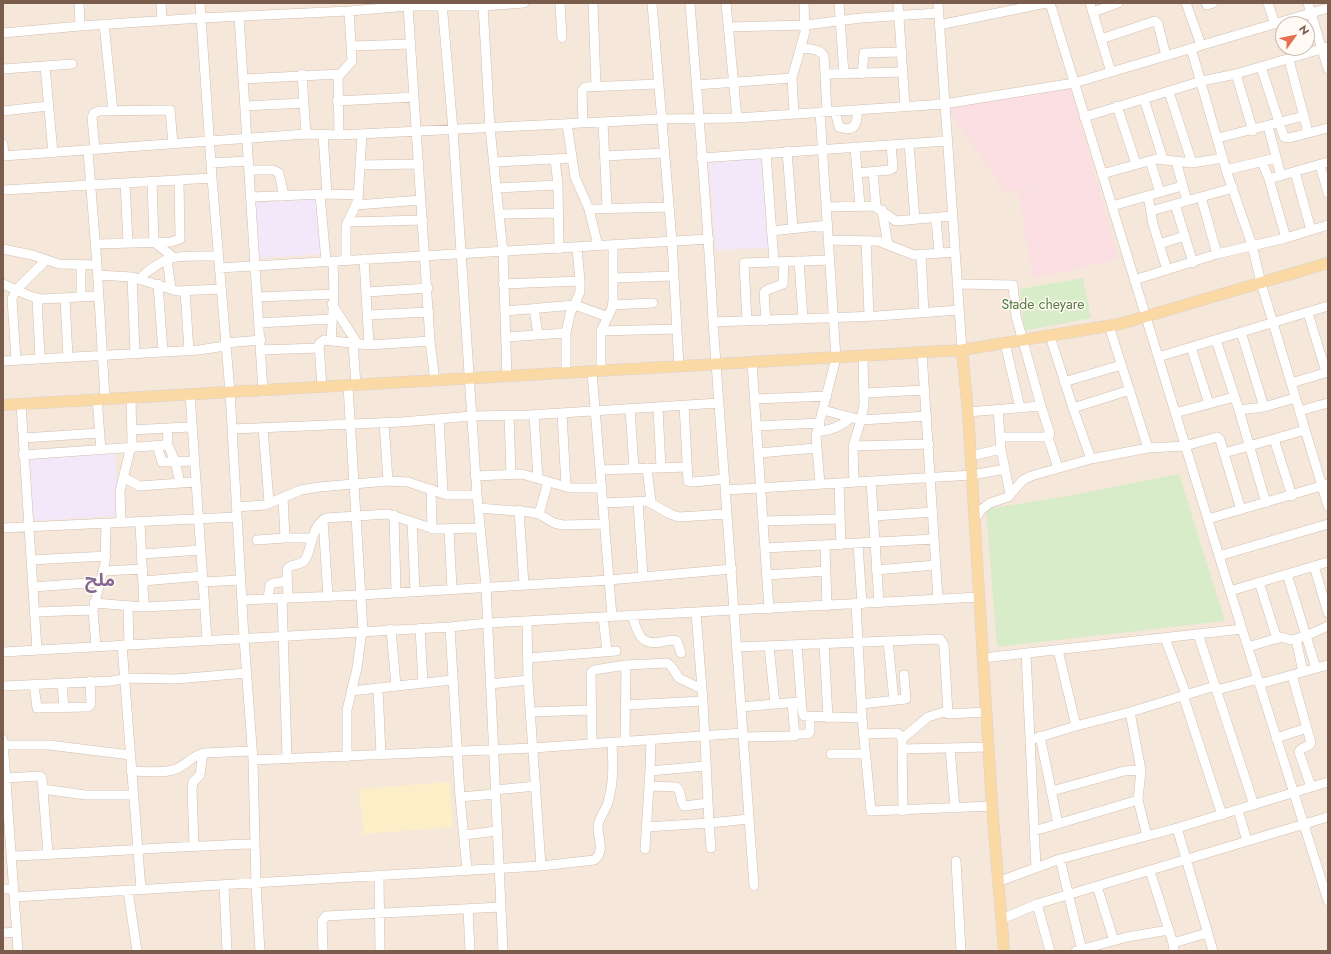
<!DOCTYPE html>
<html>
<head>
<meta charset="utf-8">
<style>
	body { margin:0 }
	#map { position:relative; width:1331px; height:954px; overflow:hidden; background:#fdf6ec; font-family:Jost,sans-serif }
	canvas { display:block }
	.frame { position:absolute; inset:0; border:4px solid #7a5c4d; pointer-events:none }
	.north { position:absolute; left:1275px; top:16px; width:40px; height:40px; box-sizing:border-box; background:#fffaf3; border:1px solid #cabbb1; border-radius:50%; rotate:57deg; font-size:11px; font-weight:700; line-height:16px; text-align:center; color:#7a5c4d }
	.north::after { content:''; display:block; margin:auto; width:14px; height:18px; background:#e76f51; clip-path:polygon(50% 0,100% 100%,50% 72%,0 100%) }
</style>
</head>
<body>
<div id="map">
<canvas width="1331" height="954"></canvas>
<div class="frame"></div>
<div class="north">N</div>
</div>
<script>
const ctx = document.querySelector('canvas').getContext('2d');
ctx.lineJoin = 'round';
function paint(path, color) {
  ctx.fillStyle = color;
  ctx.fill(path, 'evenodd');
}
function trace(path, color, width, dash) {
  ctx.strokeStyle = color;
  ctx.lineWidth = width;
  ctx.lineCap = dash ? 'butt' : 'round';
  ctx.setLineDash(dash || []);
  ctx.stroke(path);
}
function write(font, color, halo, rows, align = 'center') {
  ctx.font = font + ' Jost,"Noto Sans Arabic",sans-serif';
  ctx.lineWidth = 3;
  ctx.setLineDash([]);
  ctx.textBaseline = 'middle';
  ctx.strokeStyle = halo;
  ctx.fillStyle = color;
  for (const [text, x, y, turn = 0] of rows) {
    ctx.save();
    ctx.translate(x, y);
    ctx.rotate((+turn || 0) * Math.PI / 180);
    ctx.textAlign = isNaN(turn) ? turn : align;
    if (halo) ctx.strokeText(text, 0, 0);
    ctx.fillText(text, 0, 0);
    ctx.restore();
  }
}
const residential = new Path2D(`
	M3 3H1328V951H3ZM1283 24H1307V48H1283Z`);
const education = new Path2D(`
	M761 158 769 248 716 250 709 163Z
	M317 199 321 254 258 258 254 203Z
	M115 452 119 516 32 521 28 458Z`);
const medical = new Path2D(`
	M1069 84 1119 259 1033 279 1018 192 1067 180 1005 193 944 104Z`);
const green = new Path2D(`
	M1083 278 1091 318 1024 331 1020 289Z
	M1179 474 1225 621 997 647 986 509 1068 496Z`);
const sand = new Path2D(`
	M450 782 453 827 364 834 359 789Z`);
const minor = new Path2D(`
	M79 3 80 26
	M161 3 162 20
	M200 3 212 178 230 392 244 638 253 760 256 884 260 951
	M442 3 453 130 477 495 486 587 503 951
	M560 3 562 38
	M593 3 596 86
	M652 3 672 241 679 367
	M690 3C698 109 708 216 713 322L754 886
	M726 3 737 118
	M839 3 844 74
	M898 3 905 106
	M938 3 962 350
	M1050 3 1219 556 1328 901
	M1090 3 1111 72
	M1186 3 1201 45
	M1206 3 1207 5 1213 3
	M1268 3 1275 24
	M1308 3 1328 69
	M408 6 430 341 435 381
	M483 6 490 128 503 252 507 377
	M1093 12 1118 3
	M239 16 263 391
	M104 24 113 111
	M939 25 1046 3
	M729 27 806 25 861 18 938 13
	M3 33 80 26 201 18 349 11 408 6H483L524 3
	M1101 39 1155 21 1158 24 1166 56
	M352 46 411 44
	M801 48C810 49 819 48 824 56L827 112
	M1191 48 1226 170 1252 245 1261 283 1328 506
	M1289 60 1308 132
	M45 66 53 153
	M1261 67 1284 137 1289 138 1328 128
	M3 69 72 64
	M302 74 306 134
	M826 74 903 72
	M862 74 864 53 902 52
	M1236 74 1253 131
	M243 79 340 74
	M696 85 792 78
	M1169 92 1192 163
	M1144 99 1163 159
	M337 101 414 97
	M245 106 304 103
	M1117 106 1136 164
	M3 111 48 106
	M835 111 839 127C855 133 858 123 857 110
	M820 112 836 358 816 436 820 484
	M794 114 792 78 805 32 804 3
	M1084 117 1202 81 1236 74 1328 47
	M603 122 607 208
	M583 123 582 91 585 87 658 84
	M567 124 575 177 589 209 598 246
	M1268 126 1281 176
	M323 135 327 194
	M339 135 338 77 352 61 349 11
	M1218 138 1304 116
	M3 144 4 156
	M909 144 915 219
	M855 147 860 206
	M95 150 92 118 94 113 99 111 170 110 173 144
	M88 151 97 265 105 398
	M787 151 793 228
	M766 153 774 262
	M3 156 306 134 339 135 662 119 737 118 944 104 1074 83 1328 8
	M605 156 664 153
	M701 158 947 141
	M555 159 558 185 559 249
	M1150 161 1160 192
	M1176 161 1187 201
	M495 162 572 158
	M1262 162 1269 179 1286 238
	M211 163 249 161
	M360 165 419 164
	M1320 165 1328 193
	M250 170H273L279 173 284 196
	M1226 170 1276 158
	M873 172 876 206
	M1295 172 1311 230
	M857 173 890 170 893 168 891 145
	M1102 174 1156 159 1192 163 1223 158
	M1269 179 1328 162
	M152 182 154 242 173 257
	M125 183 128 243
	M497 188 558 185
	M3 190 212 178
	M320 195 326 261
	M1148 196 1153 224 1167 270
	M251 197 327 194 358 195
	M1201 197 1217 254
	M1175 204 1193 263
	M356 205 421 200
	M1112 206 1182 186
	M826 207 874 206 896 221 952 216
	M589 209 669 207
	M882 210 888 245
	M1151 211 1233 188
	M499 214 558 213
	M936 218 939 253
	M347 222 423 220
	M771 231 828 225
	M828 240 878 241 914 255 955 252
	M866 241 869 316
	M96 244 171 242 180 239 179 181
	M1159 244 1185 236
	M3 249 32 255 59 264 97 265
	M921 255 924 313
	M167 259 171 289
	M364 259 369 345
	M346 260V226L358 200 362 134
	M799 261 803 319
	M219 268 709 239
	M98 275 132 277 177 291 221 289
	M132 277 135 353
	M140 278C170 251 180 257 218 256
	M613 278 673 276
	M1134 280 1217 254 1286 238 1328 225
	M3 284 30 296 42 299 99 296
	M158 284 163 352
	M503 284 580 281
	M957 284 1013 285 1016 316 1041 406
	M185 291 189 351
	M367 292 428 288
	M81 297V266
	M258 297 334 294
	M37 298 40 359
	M65 298 68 358
	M332 304 357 343
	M613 305 653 303
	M534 308 538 335
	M505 311 575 305 608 317
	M1308 313 1326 372
	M368 315 429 312
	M747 321 744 263 830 260
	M766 321 764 293 767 290 783 284 784 262
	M713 322 877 316 959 310
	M259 323 331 319
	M1109 326 1148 448
	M601 331 676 329
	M1241 332 1264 407 1295 398
	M1050 336 1074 411 1091 459
	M507 337 566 333
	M1216 340 1239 410 1264 407
	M331 341 334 294 333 261
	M225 343 261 340
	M353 343 356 385
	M1005 343 1020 408
	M1191 347 1209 404
	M260 350 319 348
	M922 353 938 599
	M1158 357 1328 306
	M16 360 12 299 16 290 46 260
	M3 361 199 350 225 346
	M752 363 769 609
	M601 371V331L612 308 613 301V245
	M592 372 612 616
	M566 373V333L570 314 580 292V281L577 248
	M1064 382 1121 365
	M1291 383 1328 372
	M322 387 319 344 324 340 369 345 430 341
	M865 393 925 390
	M190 394 207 640
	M97 398 101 450
	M755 399 827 396
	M21 404 37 650
	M684 405 688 481 693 482 725 479
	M658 408 661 468
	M1073 408 1130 390
	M630 409 634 468
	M823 410 861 420 927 416
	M998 410 1001 449 1010 494
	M1239 410 1266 503
	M1299 411 1328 403
	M968 412 1041 406 1050 434 1048 437H1000
	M562 413 566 487
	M1175 413 1234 397
	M509 415 511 474
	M534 415 538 479
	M439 419 443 493
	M384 422 388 481
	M757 426 820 423
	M263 428 269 502
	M232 429 401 422 472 416 529 415 719 403
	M132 430 167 428
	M817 432C830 430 841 427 851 417
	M1048 437 1058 468
	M23 438 100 433
	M167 443 175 461 180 483
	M157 445 162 462 194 461
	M853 446 929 444
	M759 453 816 448
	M23 455 165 445 168 440 167 428 192 427
	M971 456 1001 449
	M600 470 687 467
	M475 476 522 474 570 488H602
	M123 477 139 486 195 482
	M871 481 879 603
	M854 482 853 446 861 420 864 405 863 356
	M839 483 841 545
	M431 489 432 529
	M725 490 972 475 1005 469
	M1292 496 1274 439 1305 430
	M283 497 285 538
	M638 502 643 577
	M649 502 670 514 679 517 727 514
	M603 503 651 501 647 468
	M236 507 265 505 301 490 319 487 388 481 408 482 447 495H477
	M478 508 529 512 539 514 554 523 563 525 605 524
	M519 510 524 585
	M1241 510 1224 453 1274 439
	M539 514 548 482
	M394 515 396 592
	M874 516 933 512
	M975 519 981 510 990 503 1008 497 1023 480 1031 476 1091 459 1148 448 1185 446 1217 437 1220 440 1224 453
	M1208 519 1328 484
	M323 520 328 596
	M764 521 840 519
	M140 522 144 607
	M412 522 415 591
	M121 523 120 491 132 442 131 397
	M3 528 237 517
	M449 529 452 589
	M257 540 285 538H311
	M858 544 862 604
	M825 546 827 606
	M765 548 934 539
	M142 554 201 550
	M1219 556 1328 524
	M31 560 106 556
	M1314 566 1328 613
	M876 570 936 565
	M103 571 143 569
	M1287 574 1316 668
	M767 575 826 571
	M143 581 202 576
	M202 582 240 580
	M1259 582 1277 639
	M33 587 100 582
	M1230 591 1328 562
	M288 597 287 570 289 567C294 564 300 565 304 561 312 553 310 526 326 518L388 514 434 529 480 528
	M268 598 270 585 274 583 287 581
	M282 598 287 758
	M242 600 361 595 609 580 732 569
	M94 603 144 607 204 604
	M856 604 862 718 871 811 992 806
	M128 606 129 645
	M35 612 93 610
	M696 613 703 701 709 823 749 819
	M632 615C637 632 640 646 661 642 667 641 672 639 677 641L681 653
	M603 617 607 651
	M450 627 460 797 467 870
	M420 628 423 683
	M391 629 396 686
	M1198 634 1254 805
	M1165 638 1186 694
	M1296 639 1303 672
	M888 641 894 701
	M824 644 828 718
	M122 645 141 889
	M96 646 93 610 105 563 106 524
	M769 646 775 704
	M797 646 802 711 804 716 862 718
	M738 647 940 639 944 645 948 714 987 712
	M1248 647 1281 637 1291 640 1306 636 1328 626
	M3 652 450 627 487 623 980 597
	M1026 653 1036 868
	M528 658 616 651
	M983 658 1242 629
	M1292 675 1311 743C1309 748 1301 746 1299 752L1311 787
	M62 684 64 708
	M490 684 528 680
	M1259 684 1328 665
	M34 685 37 708 88 707 91 704 90 681
	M3 686 113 681 125 678 176 679 247 673
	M378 688 381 755
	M1217 690 1258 679
	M351 691 452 680
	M1183 695 1222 815
	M861 704 906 699 904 675
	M625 705 703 701
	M741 707 798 702
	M531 712 591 710
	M1076 726 1130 712
	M795 734H808L810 732V718
	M864 734 897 733 900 735 902 739 903 811
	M1040 736 1058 824
	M743 737 795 736 792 703
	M1276 738 1307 728
	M902 739 928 717 947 711
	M3 740 18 951
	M651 740 650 771 705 766
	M1030 740 1076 726 1058 650
	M625 742 626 665
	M592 744 591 673 594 670 626 665 667 663 671 666 679 678 702 689
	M3 745H49L130 755
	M950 748 955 808
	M902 749 989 747
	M831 754H865
	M347 757V710L357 668 361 638 363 631 348 386
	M253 760 533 748 743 733
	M131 771C145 771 163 774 176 769 186 765 192 756 203 753L252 751
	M650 771 649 786 676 787C683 792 679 800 684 806L708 803
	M6 778 40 776 42 778 48 854
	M43 789 85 795H133
	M495 790 536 786
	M1052 791 1124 771 1141 770
	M460 797 495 794
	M1238 810 1247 841
	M646 827 709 823 711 848
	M1177 828 1213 951
	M1034 831 1138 800
	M464 835 497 831
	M1147 836 1138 800 1141 770 1130 712 1215 686
	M194 846 192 789 193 782 200 775 203 753
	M645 849 649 786
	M11 856C92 853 173 846 255 844
	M1060 859 1082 951
	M956 861 961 951
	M541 866 594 860C606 851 597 837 598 825 600 816 606 810 608 802 614 782 613 764 612 743
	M1150 871 1173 943 1174 951
	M379 875 380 951
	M1000 881 1060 859 1177 828 1328 782
	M224 886 227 951
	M1097 886 1114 941
	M3 889H13
	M128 891 137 951
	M14 897 541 866 528 680 527 621
	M1037 904 1050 951
	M468 909 470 951
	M1002 919 1037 904 1328 817
	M3 933 16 932
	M1173 943 1207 933
	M323 951 322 921 326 916 501 907
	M1076 951 1127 937 1169 930`);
const major = new Path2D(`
	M962 350 968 412 992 806 1004 951
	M3 405 962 350 1120 324 1328 263`);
const parkNames = [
	["Stade cheyare",1043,306]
];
const districtNames = [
	["ملح",100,582]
];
paint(residential, '#f5e8da');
paint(education, '#f3e8fa');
paint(medical, '#fbdfe3');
paint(green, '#d8ecc9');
paint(sand, '#fcefc7');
trace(minor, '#d1beb0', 10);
trace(major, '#dad1cd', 12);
trace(minor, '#fff', 9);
trace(major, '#fbd9a5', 11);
write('14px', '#537a41', '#fffaf3', parkNames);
write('bold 18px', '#846695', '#fffaf3', districtNames);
</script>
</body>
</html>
